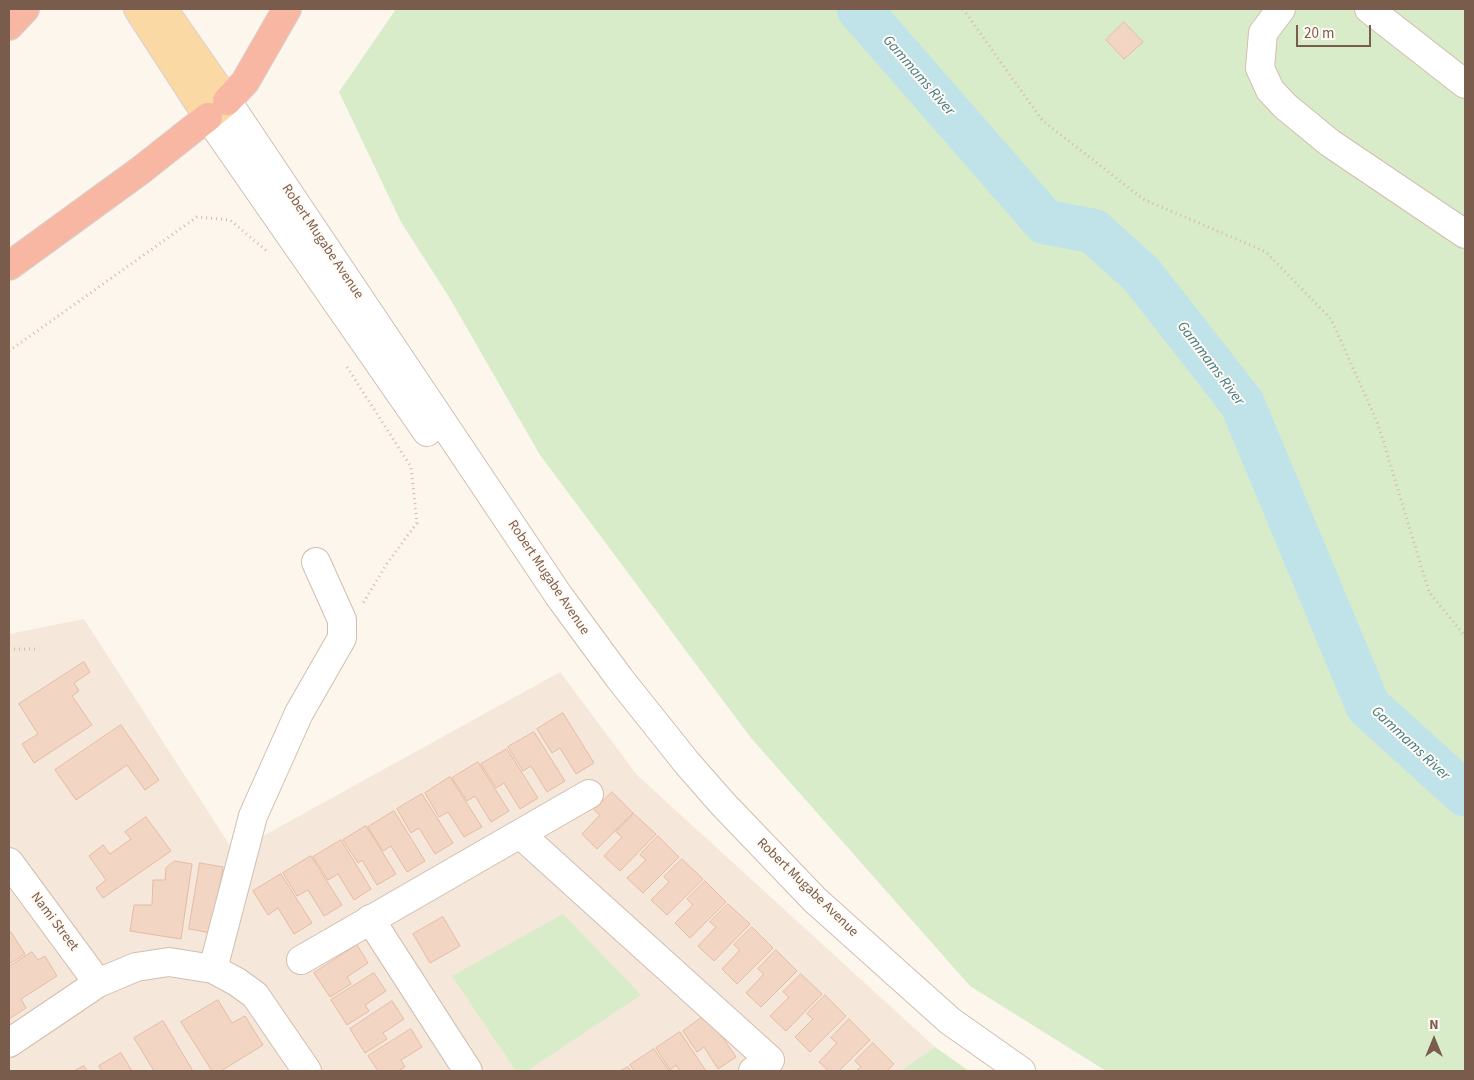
<!DOCTYPE html>
<html>
<head>
<meta charset="utf-8">
<style>
	body { margin:0 }
	#map { position:relative; width:1474px; height:1080px; overflow:hidden; background:#fdf6ec; font-family:"Source Sans 3",sans-serif }
	canvas { display:block }
	.frame { position:absolute; inset:0; border:10px solid #7a5c4d; pointer-events:none }
	.north { position:absolute; left:1409px; top:1015px; width:50px; height:50px; -webkit-text-stroke:4px #fffaf3; paint-order:stroke; rotate:0deg; font-size:14px; font-weight:700; line-height:20px; text-align:center; color:#7a5c4d }
	.north::after { content:''; display:block; margin:auto; width:18px; height:22px; background:#7a5c4d; clip-path:polygon(50% 0,100% 100%,50% 72%,0 100%) }
	.scale { position:absolute; left:1296px; top:25px; width:75px; height:22px; box-sizing:border-box; border:2px solid #7a5c4d; border-top:0; padding-left:6px; font-size:15px; line-height:18px; white-space:nowrap; color:#7a5c4d; -webkit-text-stroke:4px #fffaf3; paint-order:stroke }
</style>
</head>
<body>
<div id="map">
<canvas width="1474" height="1080"></canvas>
<div class="frame"></div>
<div class="north">N</div>
<div class="scale">20 m</div>
</div>
<script>
const ctx = document.querySelector('canvas').getContext('2d');
ctx.lineJoin = 'round';
function paint(path, color) {
  ctx.fillStyle = color;
  ctx.fill(path, 'evenodd');
}
function trace(path, color, width, dash) {
  ctx.strokeStyle = color;
  ctx.lineWidth = width;
  ctx.lineCap = dash ? 'butt' : 'round';
  ctx.setLineDash(dash || []);
  ctx.stroke(path);
}
function write(font, color, halo, rows, align = 'center') {
  ctx.font = font + ' "Source Sans 3",sans-serif';
  ctx.lineWidth = 4;
  ctx.setLineDash([]);
  ctx.textBaseline = 'middle';
  ctx.strokeStyle = halo;
  ctx.fillStyle = color;
  for (const [text, x, y, turn = 0] of rows) {
    ctx.save();
    ctx.translate(x, y);
    ctx.rotate((+turn || 0) * Math.PI / 180);
    ctx.textAlign = isNaN(turn) ? turn : align;
    if (halo) ctx.strokeText(text, 0, 0);
    ctx.fillText(text, 0, 0);
    ctx.restore();
  }
}
const residential = new Path2D(`
	M84 619 234 852 560 672 637 775 935 1047 900 1071H9V634Z`);
const green = new Path2D(`
	M396 9H1465V1071H1106L970 986 751 738 540 455 449 297 401 222 339 92Z
	M563 914 641 995 527 1071H516L452 976Z
	M935 1047 969 1071H900Z`);
const river = new Path2D(`
	M859 9 1045 222 1093 231 1141 274 1242 403 1368 706 1465 794`);
const building = new Path2D(`
	M1124 22 1143 42 1124 59 1106 40Z
	M84 662 90 672 74 683 79 691 72 696 92 725 34 763 22 744 38 734 19 704Z
	M563 713 594 763 576 774 560 748 552 753 537 729Z
	M121 725 159 780 145 790 127 765 76 800 55 770Z
	M534 732 565 781 547 792 531 766 523 771 508 747Z
	M507 749 538 798 520 809 504 783 496 788 481 764Z
	M478 762 509 811 491 822 475 796 467 801 452 778Z
	M450 777 482 827 464 837 448 812 439 817 425 793Z
	M612 792 633 813 597 849 582 834 600 815 594 810Z
	M422 794 453 843 435 854 419 828 411 833 397 809Z
	M394 811 425 861 407 872 391 846 383 851 368 827Z
	M634 814 656 834 620 871 604 856 622 837 616 832Z
	M146 817 171 851 103 898 96 888 106 880 89 856 103 845 110 854 131 839 125 832Z
	M366 826 396 874 377 885 362 860 358 863 343 840Z
	M658 836 679 857 643 893 627 878 646 860 640 855Z
	M341 840 371 889 354 900 338 874 328 880 313 857Z
	M311 856 342 905 324 916 308 890 297 896 283 873Z
	M682 859 703 879 667 915 651 900 669 882 664 877Z
	M175 861 192 864 181 939 130 931 134 905H152L153 880H165L166 868Z
	M200 863 223 867 212 933 189 929Z
	M281 874 312 923 294 934 278 908 268 915 253 891Z
	M705 881 726 902 690 938 675 923 693 905 687 899Z
	M728 904 750 924 714 961 698 946 716 927 710 922Z
	M443 917 460 946 430 963 413 934Z
	M752 927 773 948 737 984 722 969 740 950 734 945Z
	M11 932 25 954 9 964V933Z
	M357 945 368 963 347 977 351 984 330 997 314 973Z
	M776 950 797 971 761 1007 746 993 764 974 758 969Z
	M32 952 38 960 45 956 57 976 21 999 26 1008 9 1019V967Z
	M374 973 386 991 365 1005 369 1011 347 1025 331 1000Z
	M801 974 822 994 786 1031 770 1016 789 997 783 992Z
	M825 995 846 1016 810 1052 795 1037 813 1019 807 1014Z
	M218 1000 232 1023 245 1016 263 1045 221 1071H212L181 1022Z
	M392 1001 404 1019 383 1033 387 1039 365 1053 350 1029Z
	M707 1014 736 1057 718 1069 704 1047 697 1052 683 1031Z
	M849 1019 870 1040 839 1071H829L819 1062 837 1043 831 1038Z
	M163 1021 193 1071H154L134 1038Z
	M411 1029 422 1047 401 1060 405 1067 398 1071H378L368 1056Z
	M680 1032 706 1071H680L676 1065 670 1070 656 1048Z
	M873 1043 894 1064 887 1071H856L861 1067 855 1061Z
	M654 1049 669 1071H634L630 1065Z
	M121 1053 132 1071H102L99 1066Z
	M84 1066 87 1071H74Z
	M628 1067 631 1071H620Z`);
const path = new Path2D(`
	M963 9 1042 120 1143 199 1266 252 1331 319 1378 424 1429 592 1465 636
	M9 351 197 217 230 220 269 253
	M347 367 411 467 417 523 388 562 363 603
	M9 649H39`);
const minor = new Path2D(`
	M1281 9 1263 33 1260 68 1270 90 1285 106 1330 143 1465 234
	M1369 9 1465 84
	M227 101 559 596 620 679 687 763 722 803 815 900 950 1021 1021 1071
	M208 117 427 432
	M520 834 770 1060 753 1071
	M9 862 98 983
	M370 919 468 1071
	M301 960 589 794
	M213 969 253 816 299 713 342 638V620L316 562
	M9 1043 98 983 136 967 169 962 213 969 237 982 255 995 307 1071`);
const major = new Path2D(`
	M138 9 208 117 227 101 163 9`);
const highway = new Path2D(`
	M9 26 25 9
	M227 101 245 82 287 9
	M9 266 141 170 208 117`);
const streetNames = [
	["Robert Mugabe Avenue",322,242,56],
	["Robert Mugabe Avenue",548,578,56],
	["Robert Mugabe Avenue",807,888,44],
	["Nami Street",54,922,53]
];
const waterNames = [
	["Gammams River",918,76,49],
	["Gammams River",1210,364,53],
	["Gammams River",1410,744,43]
];
paint(residential, '#f5e8da');
paint(green, '#d8ecc9');
trace(river, '#bfe3e8', 45);
paint(building, '#f3d5c3');
trace(building, '#e6bba3', 1);
trace(minor, '#d1beb0', 30);
trace(major, '#dad1cd', 30);
trace(highway, '#dad1cd', 30);
trace(path, '#d9b8a5', 3, [1, 4]);
trace(minor, '#fff', 28);
trace(major, '#fbd9a5', 28);
trace(highway, '#f7b7a3', 28);
write('14px', '#7a5c4d', '#fffaf3', streetNames);
write('italic 15px', '#437c86', '#fffaf3', waterNames);
</script>
</body>
</html>
